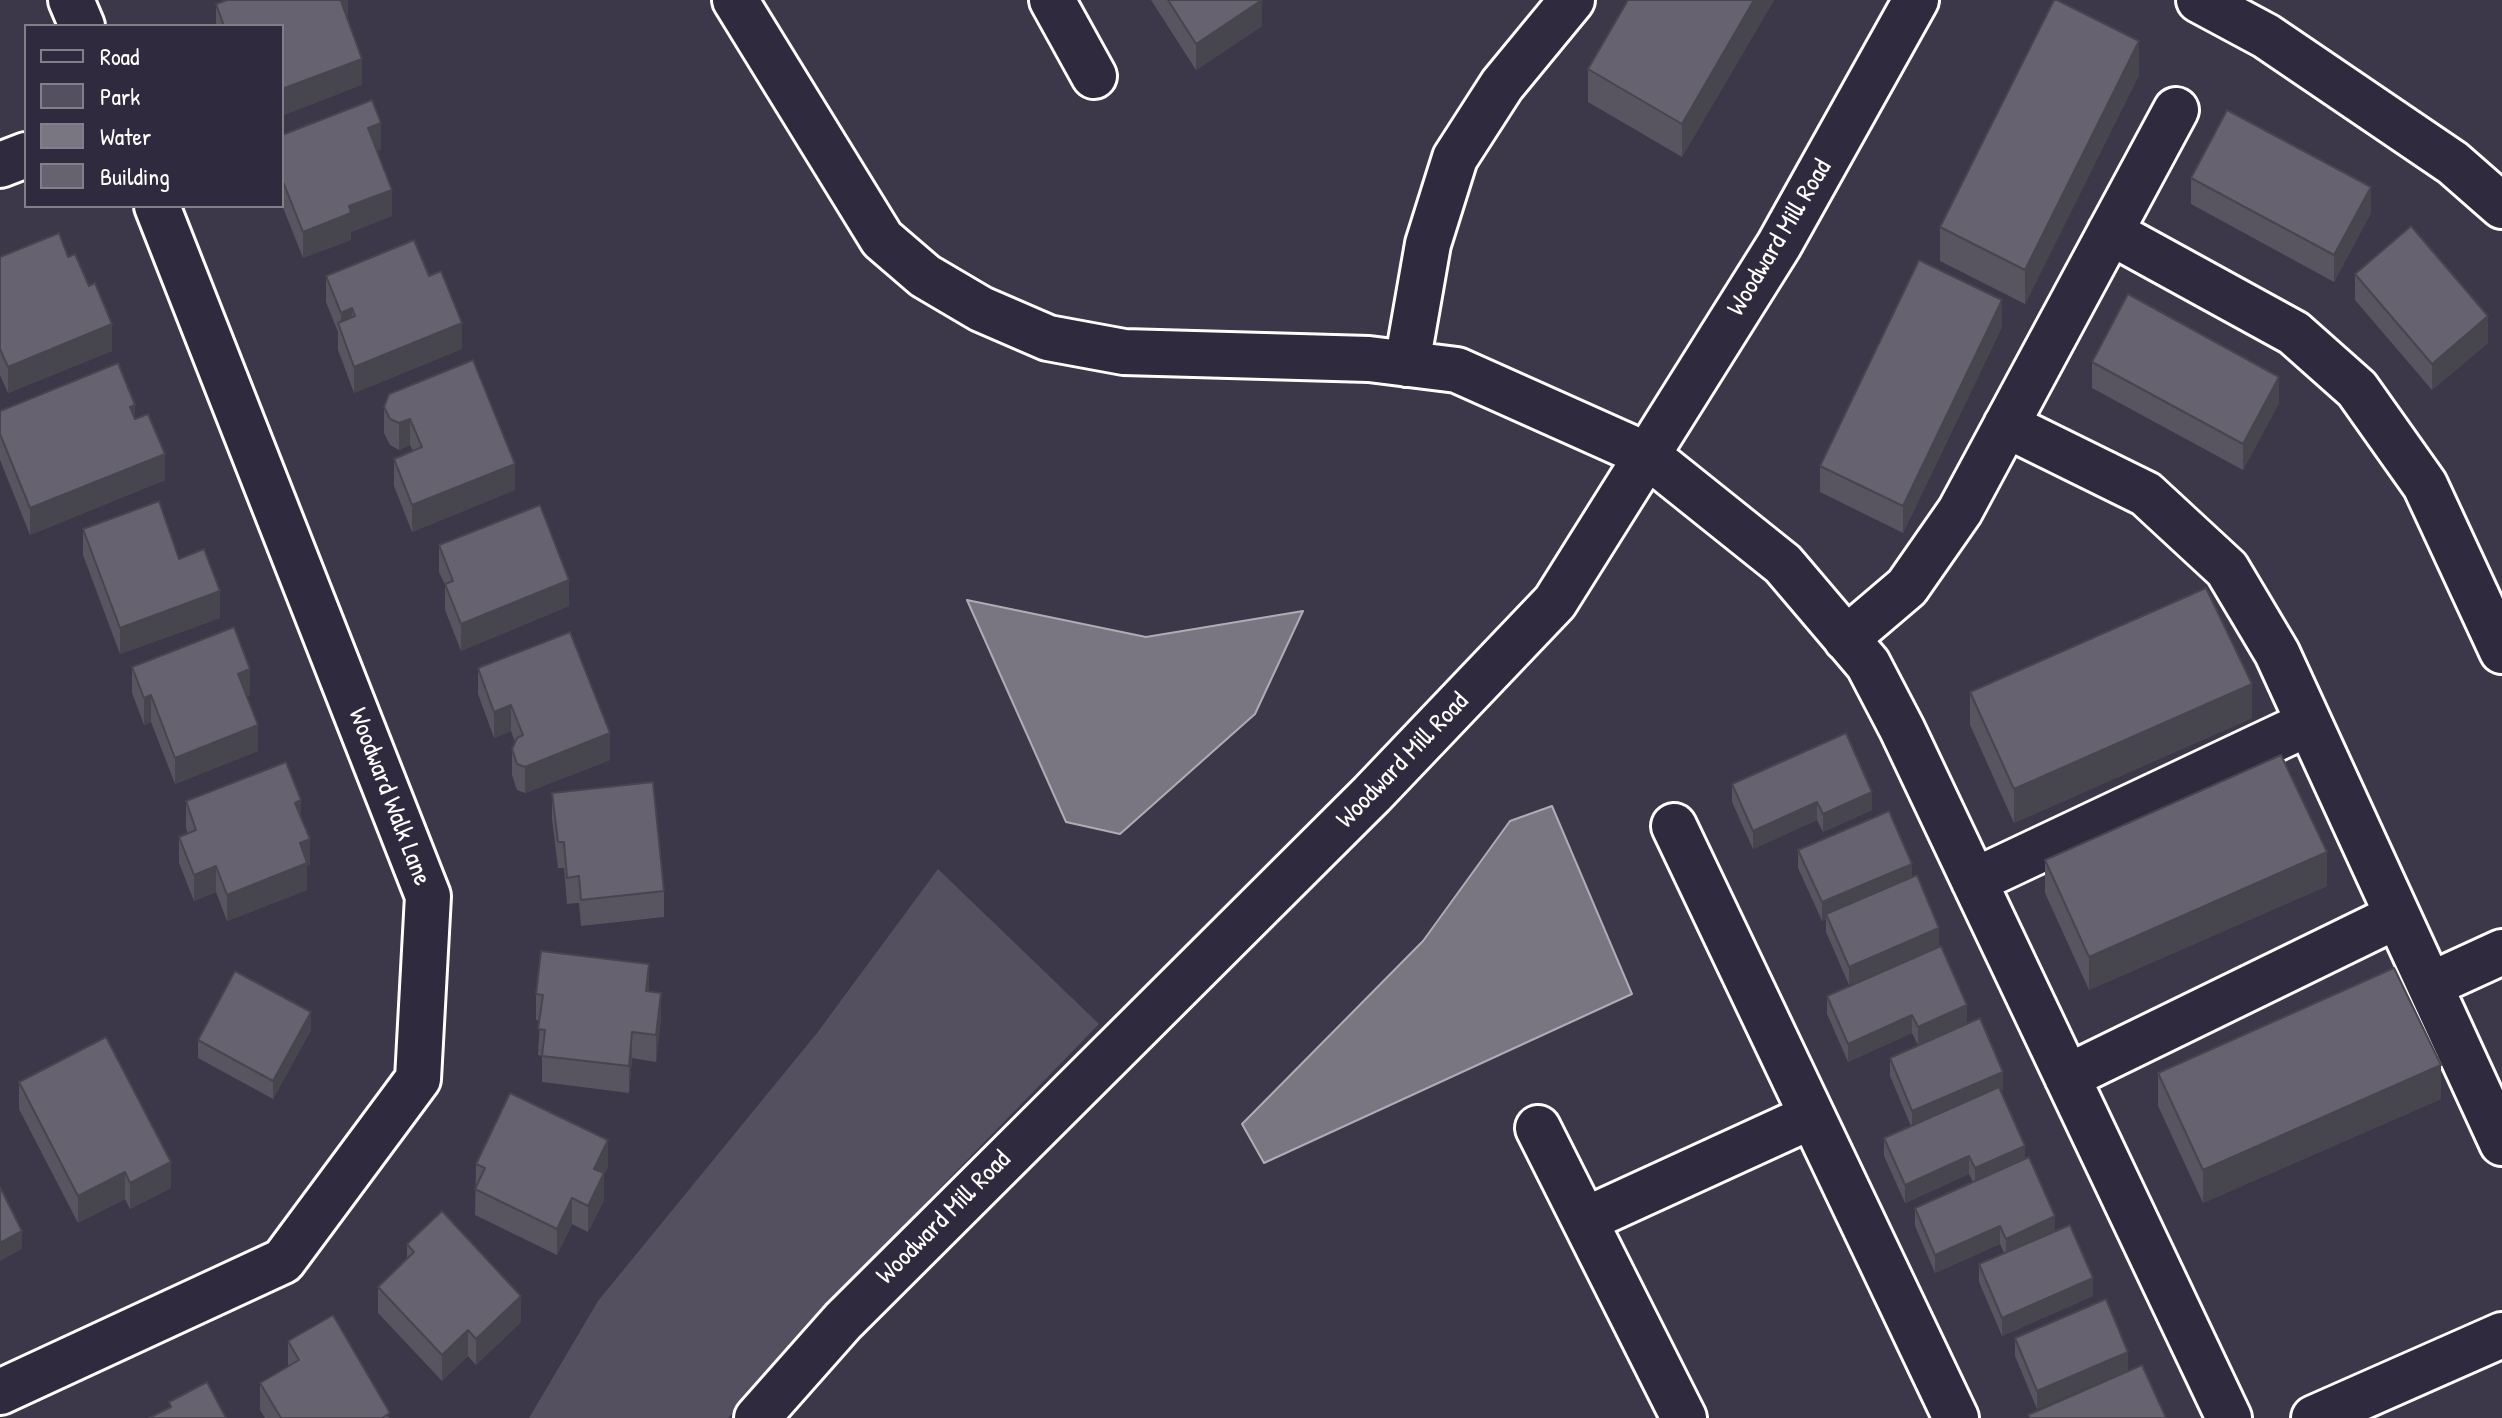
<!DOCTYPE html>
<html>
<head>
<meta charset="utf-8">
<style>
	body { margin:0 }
	#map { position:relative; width:2502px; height:1418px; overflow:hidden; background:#3c3749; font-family:"Patrick Hand",sans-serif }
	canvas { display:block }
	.legend { position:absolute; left:24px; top:24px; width:260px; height:184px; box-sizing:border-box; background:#2f2a3d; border:2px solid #827f8b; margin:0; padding:10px 14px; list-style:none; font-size:24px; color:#fff }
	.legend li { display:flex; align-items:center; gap:16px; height:40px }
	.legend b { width:40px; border:2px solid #827f8b }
</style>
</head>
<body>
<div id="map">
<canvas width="2502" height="1418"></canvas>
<ul class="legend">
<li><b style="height:10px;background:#2f2a3d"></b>Road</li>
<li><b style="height:22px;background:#555060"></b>Park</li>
<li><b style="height:22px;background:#797682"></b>Water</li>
<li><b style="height:22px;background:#666270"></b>Building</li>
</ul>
</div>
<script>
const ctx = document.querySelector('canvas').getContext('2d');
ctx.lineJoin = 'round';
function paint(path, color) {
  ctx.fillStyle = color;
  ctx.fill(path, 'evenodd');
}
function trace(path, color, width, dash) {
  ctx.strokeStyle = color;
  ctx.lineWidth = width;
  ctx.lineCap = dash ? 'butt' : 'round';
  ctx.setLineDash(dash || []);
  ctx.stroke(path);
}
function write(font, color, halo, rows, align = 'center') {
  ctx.font = font + ' "Patrick Hand",sans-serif';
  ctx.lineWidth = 8;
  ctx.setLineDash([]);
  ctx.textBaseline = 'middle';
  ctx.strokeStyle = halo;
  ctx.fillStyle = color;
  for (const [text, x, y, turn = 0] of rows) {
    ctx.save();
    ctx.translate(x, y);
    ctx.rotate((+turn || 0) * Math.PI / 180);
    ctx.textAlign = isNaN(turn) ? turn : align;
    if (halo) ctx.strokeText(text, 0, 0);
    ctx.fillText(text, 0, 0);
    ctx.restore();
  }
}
const green = new Path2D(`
	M938 869 1099 1024 806 1326 728 1418H529L598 1301 817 1033Z`);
const water = new Path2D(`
	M967 600 1146 637 1303 611 1255 714 1120 834 1066 822Z
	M1552 806 1632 994 1264 1163 1242 1124 1423 941 1510 821Z`);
const minor = new Path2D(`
	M71 0 82 26
	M735 0 882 239 925 276 981 309 1048 338 1124 352 1369 359 1457 370 1647 455 1783 564 1868 664 1902 729 2229 1418
	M1052 0 1094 76
	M2199 0 2266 36 2453 163 2502 206
	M0 165 26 155
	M2110 232 2294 333 2357 389 2425 485 2502 651
	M1407 364 1428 244 1455 158 1502 85 1572 0
	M2006 425 2146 494 2227 569 2277 653 2502 1143
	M1846 639 1907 587 1960 511 2176 110
	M1674 826 1956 1418
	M1974 881 2309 723
	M2430 985 2502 952
	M2067 1077 2397 916
	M1538 1128 1684 1418
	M1585 1220 1812 1116
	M0 1392 283 1261 418 1079 428 896 157 206
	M757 1418 843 1321 1372 794 1555 602 1779 245 1916 0
	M2314 1418 2502 1335`);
const wall = new Path2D(`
	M348 0V20L362 85 282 26H216V4Z
	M1151 0H1262V26L1196 70Z
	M1628 0H1774L1682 157 1588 102V69Z
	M2139 75 2025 304 1940 261V227Z
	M282 135 381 149 377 151 392 216 351 232V240L303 258 282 205Z
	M2191 178 2371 213 2334 282 2191 204Z
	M0 257H68L112 351 8 393 0 375Z
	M2355 274 2488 343 2432 390 2355 300Z
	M326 276H429L462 349 354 393 338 350V332L326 302Z
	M2002 327 1903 533 1820 492V466Z
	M473 360 515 490 412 532 394 486V459L413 451 410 445 399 450 390 445 384 433V407Z
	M2092 362 2279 403 2243 470 2092 388Z
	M0 411 135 419 165 480 30 535 0 460Z
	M83 529 179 559 220 618 120 654 83 555Z
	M439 545 569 606 461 651 445 610V585L439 572Z
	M132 667 250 695 247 696 258 751 175 784 151 722 144 725 132 693Z
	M478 668 610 760 525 793 517 790 512 775V749L515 742 511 731 494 738 478 694Z
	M1970 692 2252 718 2014 823 1970 725Z
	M1732 784 1872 810 1823 832 1817 820 1753 849 1732 802Z
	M552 793 664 891V917L581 926 579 903 567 904 564 868H558L552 819Z
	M186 801 301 816 310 865 307 866V890L227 921 216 892 194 901 179 863V837L188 834 186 828Z
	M1798 850 1912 877 1939 946 1849 985 1826 932V919L1822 921 1798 868Z
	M2045 860 2327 886 2089 990 2045 893Z
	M649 991 661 1019 656 1062 632 1058 629 1093 542 1082V1056L538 1055 540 1021 536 1020V994Z
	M1827 996 1967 1023 1918 1045 1912 1033 1848 1062 1827 1014Z
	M311 1030 273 1099 198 1058V1040Z
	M1890 1058 2003 1090 2001 1091 2025 1159 2055 1231 2093 1296 2002 1336 1979 1282V1264L2004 1253 2000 1244 1935 1273 1915 1226V1208L1973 1182 1969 1174 1905 1203 1884 1156V1138L1911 1126 1890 1076Z
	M2158 1073 2441 1099 2203 1203 2158 1106Z
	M19 1082 171 1188 130 1209 125 1199 78 1223 19 1109Z
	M476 1164 608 1167 604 1174V1200L588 1232 572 1224 557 1255 475 1215Z
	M407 1244 521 1322 476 1365 468 1356 442 1381 378 1313V1287L407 1258Z
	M2015 1338 2128 1370 2037 1409 2015 1356Z
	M288 1341 390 1418H265L260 1410V1383L288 1367Z`);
const shadedWall = new Path2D(`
	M344 0H348V25L341 1Z
	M1262 0V26L1196 70V44Z
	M1754 0H1774L1682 157V124Z
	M2139 41V75L2025 304V270Z
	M362 59V85L282 116V89Z
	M381 123V149L368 155V128Z
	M2371 187V213L2334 282V255Z
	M392 190V216L351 232V240L303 258V232L349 206Z
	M2002 300V327L1903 533V506Z
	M352 308V335L341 331V313Z
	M2488 316V343L2432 390V364Z
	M462 323V349L354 393V367Z
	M112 324V351L8 393V367Z
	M2279 377V403L2243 470V444Z
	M135 405V432L130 407Z
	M410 419V445L399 450V423Z
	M165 454V480L30 535V508Z
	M515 464V490L412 532V505Z
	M569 580V606L461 651V624Z
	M220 591V618L120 654V628Z
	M250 669V695L238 700V674Z
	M2252 684V718L2014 823V789Z
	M151 695V722L144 725V698Z
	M511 705V731L494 738V712Z
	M258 725V751L175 784V758Z
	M610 733V760L525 793V767Z
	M1872 792V810L1823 832V814Z
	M301 800V826L295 803Z
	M1817 802V820L1753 849V831Z
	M310 839V865L307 866V890L227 921V895L300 843Z
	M2327 852V886L2089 990V957Z
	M1912 864V882L1826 914V919L1822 921V902Z
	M216 866V892L194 901V875Z
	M1939 928V946L1849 985V967Z
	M649 964V990L646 1017V991Z
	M661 993V1019L656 1062V1035Z
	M1967 1005V1023L1918 1045V1027Z
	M311 1012V1030L273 1099V1081Z
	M1912 1015V1033L1848 1062V1044Z
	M632 1032V1058L629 1093V1066Z
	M2441 1065V1099L2203 1203V1170Z
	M2003 1072V1090L1912 1129V1111Z
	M608 1140V1167L604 1174V1200L588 1232V1206L594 1169Z
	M2025 1146V1164L1975 1186V1168Z
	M1969 1156V1174L1905 1203V1185Z
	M171 1162V1188L130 1209V1183Z
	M125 1172V1199L78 1223V1196Z
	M572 1198V1224L557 1255V1229Z
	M2055 1216V1234L2006 1257V1239Z
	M2000 1226V1244L1935 1273V1255Z
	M22 1231V1249L0 1261V1243Z
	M2093 1278V1296L2002 1336V1318Z
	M521 1296V1322L476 1365V1339Z
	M468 1330V1356L442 1381V1355Z
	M2128 1352V1370L2037 1409V1391Z`);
const building = new Path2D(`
	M227 0H344L341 1 362 59 282 89V26H224L216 4Z
	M1168 0H1262L1196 44Z
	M1628 0H1754L1682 124 1588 69Z
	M2054 0H2057L2139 41 2025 270 1940 227Z
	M372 100 381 123 368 128 392 190 349 206 351 213 303 232 282 179V135Z
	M2227 110 2371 187 2334 255 2191 178Z
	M2411 226 2488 316 2432 364 2355 274Z
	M59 233 68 257 75 254 89 286 95 283 112 324 8 367 0 349V257Z
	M414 240 429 276 441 271 462 323 354 367 338 323 355 316 352 308 341 313 326 276Z
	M1919 260 2002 300 1903 506 1820 466Z
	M2128 294 2279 377 2243 444 2092 362Z
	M473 360 515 464 412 505 394 459 422 447 410 419 399 423 390 419 384 407 389 394Z
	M118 363 135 405 130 407 135 419 148 414 165 454 30 508 0 434V411Z
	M159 501 179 559 204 549 220 591 120 628 83 529Z
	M540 505 569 580 461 624 445 584 453 581 439 545Z
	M2206 588 2252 684 2014 789 1970 692Z
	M234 627 250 669 238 674 258 725 175 758 151 695 144 698 132 667Z
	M570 632 610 733 525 767 517 764 512 749 517 738 523 735 511 705 494 712 478 668Z
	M1846 733 1872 792 1823 814 1817 802 1753 831 1732 784Z
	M2281 755 2327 852 2089 957 2045 860Z
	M286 762 301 800 295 803 310 839 300 843 307 863 227 895 216 866 194 875 179 837 196 830 186 801Z
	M653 782 664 891 581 900 579 876 567 878 564 842H558L552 793Z
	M1889 811 1912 864 1822 902 1798 850Z
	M1917 875 1939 928 1849 967 1826 914Z
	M1941 946 1967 1005 1918 1027 1912 1015 1848 1044 1827 996Z
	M541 951 649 964 646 991 661 993 656 1035 632 1032 629 1066 542 1056 545 1030 538 1029 543 995 536 994Z
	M2394 968 2441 1065 2203 1170 2158 1073Z
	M235 971 311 1012 273 1081 198 1040Z
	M1980 1018 2003 1072 1912 1111 1890 1058Z
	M106 1037 171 1162 130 1183 125 1172 78 1196 19 1082Z
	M1999 1087 2025 1146 1975 1168 1969 1156 1905 1185 1884 1138Z
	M510 1093 608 1140 594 1169 604 1173 588 1206 572 1198 557 1229 475 1189 485 1168 476 1164Z
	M2029 1157 2055 1216 2006 1239 2000 1226 1935 1255 1915 1208Z
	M0 1187 22 1231 0 1243Z
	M442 1211 521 1296 476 1339 468 1330 442 1355 378 1287 414 1252 407 1244Z
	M2070 1225 2093 1278 2002 1318 1979 1264Z
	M2106 1299 2128 1352 2037 1391 2015 1338Z
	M333 1315 390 1413 382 1418H281L260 1383 299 1360 288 1341Z
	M2142 1365 2166 1418H2030L2028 1415Z
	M207 1382 226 1418H149L171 1407 169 1402Z`);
const streetNames = [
	["Woodward Mill Road",1780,238,-59],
	["Woodward Mill Road",1403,761,-46],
	["Woodward Walk Lane",389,797,69],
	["Woodward Mill Road",944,1218,-45]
];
paint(green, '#555060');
paint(water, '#797682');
trace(water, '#afadb4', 2);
trace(minor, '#fff', 50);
trace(minor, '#2f2a3d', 44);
paint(wall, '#585460');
paint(shadedWall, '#47454e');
paint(building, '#666270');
trace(building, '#47454e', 2);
write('26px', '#fff', '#2f2a3d', streetNames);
</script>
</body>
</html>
